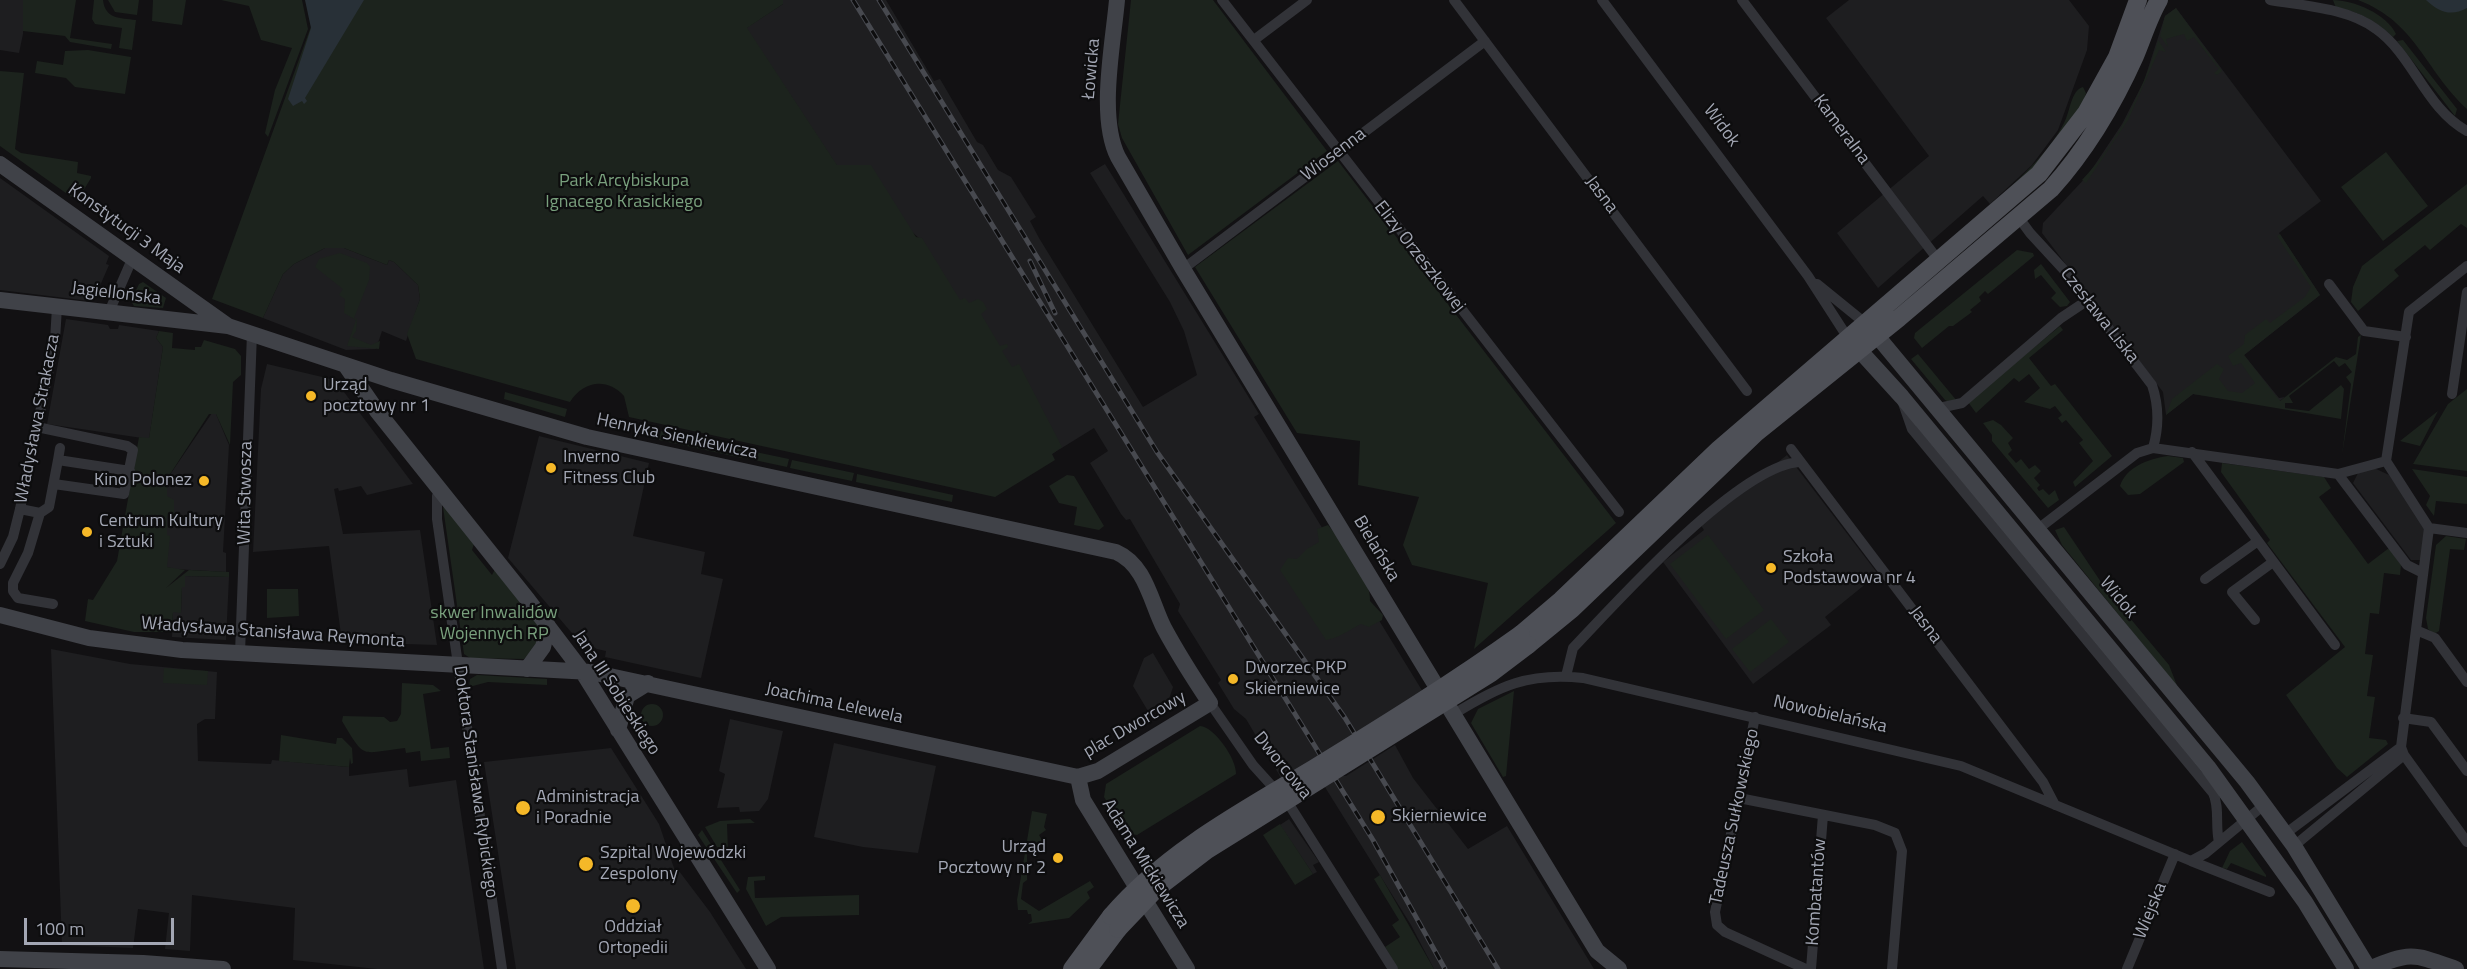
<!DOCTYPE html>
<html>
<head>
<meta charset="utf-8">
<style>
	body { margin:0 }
	#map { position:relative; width:2467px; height:969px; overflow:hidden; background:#121113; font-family:"Titillium Web",sans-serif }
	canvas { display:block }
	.scale { position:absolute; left:24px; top:918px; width:150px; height:27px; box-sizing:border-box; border:3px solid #a3a7b4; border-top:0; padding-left:8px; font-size:18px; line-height:21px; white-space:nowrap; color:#a3a7b4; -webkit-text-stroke:4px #0d0d0e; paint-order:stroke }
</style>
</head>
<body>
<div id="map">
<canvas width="2467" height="969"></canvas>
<div class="scale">100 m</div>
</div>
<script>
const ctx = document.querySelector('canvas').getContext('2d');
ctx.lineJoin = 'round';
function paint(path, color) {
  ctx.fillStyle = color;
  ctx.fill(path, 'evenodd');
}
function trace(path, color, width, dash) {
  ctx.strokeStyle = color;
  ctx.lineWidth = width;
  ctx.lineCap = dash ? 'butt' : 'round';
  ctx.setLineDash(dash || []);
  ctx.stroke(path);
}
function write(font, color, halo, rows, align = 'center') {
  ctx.font = font + ' "Titillium Web",sans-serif';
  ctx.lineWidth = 4.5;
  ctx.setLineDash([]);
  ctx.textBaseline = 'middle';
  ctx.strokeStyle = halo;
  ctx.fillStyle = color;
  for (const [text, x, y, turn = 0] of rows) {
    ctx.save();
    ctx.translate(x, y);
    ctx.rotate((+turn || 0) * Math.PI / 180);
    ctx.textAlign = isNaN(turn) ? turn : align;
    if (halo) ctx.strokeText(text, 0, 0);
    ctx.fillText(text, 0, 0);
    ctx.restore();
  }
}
const built = new Path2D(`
	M0 0H23V34L19 53 0 50Z
	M783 0H886L934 81 940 79 977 142 983 145 998 170 1011 177 1036 217 1030 221 1039 238 1143 407 1197 375 1184 331 1170 302 1090 173 1105 164 1259 414 1254 417 1431 705 1319 775 1346 776 1395 745 1413 778 1468 849 1507 826 1594 969H1434L1411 925 1318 776 1290 793 1246 719 1234 709 1218 683 1221 680 1178 611 1180 604 1130 519 1126 520 1121 514 1090 463 1108 451 1094 428 1052 454 920 239 837 166 746 28 783 4Z
	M1849 0H2069L2089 26 2087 50 2058 130 2032 165 1990 204 1983 196 1878 288 1837 233 1929 156 1826 18Z
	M2176 8 2321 201 2279 233 2320 295 2244 355 2279 398 2285 397 2273 406 2193 394 2166 415 2163 392 2042 233 2043 223 2088 175 2122 124 2144 81 2165 16Z
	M0 178 109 256 106 264 109 265 96 295 93 294 90 301 0 290Z
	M325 248H344L387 265 389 260 394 262 418 285 420 299 406 341 382 331 376 349 346 350 263 318 283 274 294 264Z
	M66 319 108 325 110 329H118L119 325 159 331 156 338 163 347 149 439 47 424Z
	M267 364 335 380 413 484 367 495 361 486 339 491 338 488 334 489 343 534 420 530 437 645 342 642 329 546 253 552 261 389Z
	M212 413 216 414 229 445 223 552 226 553V572L174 569 167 567V479Z
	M539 436 649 463 633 536 705 552 701 574 723 579 701 678 605 657 606 651 597 649 571 632 508 558Z
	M1787 455 1878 574 1825 617 1831 625 1753 684 1663 562 1704 530 1700 524Z
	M2374 468 2389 475 2425 526 2421 560H2411L2353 483 2358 473Z
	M185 576 229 577 226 640 172 637 173 612H181L182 587Z
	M51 649 130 664 217 672 215 719H205L197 724 198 761 271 764 272 760 349 767V776L407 769 409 787 456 780 484 969H377L293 960 295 908 192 895 190 951 165 949 169 913 138 909 133 948 62 945Z
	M1153 653 1173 687 1169 699 1148 711 1133 686 1144 658Z
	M730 719 783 731 768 799 759 811 740 812 739 807 717 808 725 774 719 771Z
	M834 743 936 766 918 853 863 847 814 837Z
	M611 748 659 824 675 871H679L710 912 746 969H516L484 762Z
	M1289 819 1319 862 1313 865 1317 872 1313 874 1280 825Z`);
const green = new Path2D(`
	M23 0H76L70 38 112 44 111 49 70 42 65 36 23 31Z
	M94 0H103C105 19 120 18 136 20L132 50 119 48 122 28 95 24 92 19Z
	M108 0H139L137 15 115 12Z
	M153 0H186L182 25 152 21Z
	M302 0 308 29 268 137 265 133 275 90 292 48 261 40 249 6 221 0Z
	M305 0H783V4L747 28 837 165H871L916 237 922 238 960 300 965 298 969 303 978 299 983 302 987 309 981 314 1000 346 1007 344 1008 347 1002 351 1012 367 1019 364 1062 447 1052 454 1055 460 995 497 629 417 624 396C607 377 583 381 570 402L416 359 407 334 420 299 418 285 394 262 389 260 387 265 344 248H325L294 264 283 274 263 318 212 299 313 21Z
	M1131 0H1213L1327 151 1188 255 1122 138 1118 124Z
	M2333 0C2353 0 2387 14 2396 34L2393 37C2376 21 2359 11 2336 8Z
	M2358 0H2467V109C2424 69 2417 23 2358 0Z
	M2176 8 2222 71 2217 75 2214 73 2219 69 2194 37 2187 41 2184 34 2166 39 2168 47 2160 36 2165 16Z
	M2158 40 2166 52 2159 50 2128 120 2086 183 2082 180C2118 143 2144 89 2158 40Z
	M2403 40 2457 109 2455 116 2397 41Z
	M88 50 131 57 125 94 75 87 66 78 35 73 37 61 63 65 65 51Z
	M0 71 24 73 15 149 21 153 78 162 77 173 91 176V178L77 201 0 146Z
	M2083 87 2086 93 2083 103 2048 156 1993 203C2018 180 2048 154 2064 123 2070 112 2071 90 2083 87Z
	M2386 152 2428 206 2383 241 2341 187Z
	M1338 161 1616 523 1474 649 1488 583 1412 565 1403 545 1419 497 1358 485 1360 441 1297 433 1195 267Z
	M2467 184V228L2461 224 2430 250 2425 245 2394 270 2399 276 2358 311 2351 302 2353 287 2362 266Z
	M2280 234 2320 295 2244 355 2280 401 2336 357 2347 360 2356 354 2358 337 2361 335 2342 455 2351 384 2346 377 2352 372 2345 363 2339 367 2334 361 2289 396 2293 403H2285V408L2309 411 2341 385 2344 389 2341 419 2193 394 2166 415 2172 399 2217 364 2224 369 2219 379 2228 391 2242 393 2255 383 2241 363 2233 366 2228 356 2244 344 2245 335 2266 319 2270 323 2305 297 2311 287 2277 236Z
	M2017 250 2033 253 2034 256 1988 294 1985 291 1979 297 1981 301 1970 310 1972 312 1953 326H1949L1922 348 1914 338 1915 333Z
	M340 253 367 263 370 267 369 280 354 318 357 319 356 331 352 337 371 345 380 341 379 349 347 346 356 320 344 313 345 299 339 295 343 289 315 267 319 259Z
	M2041 264 2070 302 2067 306 2060 307 2051 298 2056 293 2041 275 2035 279 2034 270Z
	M143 282 166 298 163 308 134 306 131 301 139 284Z
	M2060 326 2063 330 2029 358 2051 386 2055 384 2112 456 2075 487 2073 482 2093 461 2079 443 2083 440 2066 420 2062 423 2058 418 2062 415 2055 406 2050 409 2024 402 2040 388 2029 374 2019 382 2014 378 1976 413 1968 402Z
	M159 331 173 333 172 348 195 350V347H201L204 340 235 349 241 356V375L233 382 230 445 216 414H209L167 479V496L174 500V516H167V535L170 536 167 567 185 570 166 588 189 570 229 572V577L185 576V587H182L181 613 173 612 172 632H134L85 621 88 599 93 600 117 561 139 437 149 438 163 347 156 338Z
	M1918 354 1957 401 1949 402 1945 400 1911 359Z
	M2467 389V471L2413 464 2448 404Z
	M505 392 567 409 565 417 504 399Z
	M2438 411 2420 446 2400 441Z
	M1993 420 2001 425 2013 438 2008 443 2012 450 2008 454 2016 463 2021 459 2029 469 2035 465 2041 471 2034 478 2040 485 2037 488 2039 491 2043 489 2049 495 2055 490 2059 500 2048 508 1992 441V435L1983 423Z
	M661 431 743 449 742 458 659 440Z
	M746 450 789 459 787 467 745 458Z
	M2168 456 2183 458 2184 462 2140 494 2128 495 2120 486C2126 467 2148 459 2168 456Z
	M792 460 854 473 852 481 790 468Z
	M2222 463 2324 477 2331 488 2319 497 2368 564 2389 548 2401 565 2400 575 2384 573 2379 614 2370 613 2365 654 2373 655 2367 696 2375 697 2369 738 2386 740 2388 744 2347 777 2337 768 2286 695 2345 647 2267 543 2270 540 2221 472Z
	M2412 469 2467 477V504L2436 501 2434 516 2426 505 2430 496Z
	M857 474 953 495 952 502 856 482Z
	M1067 475 1074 476 1104 526 1099 530 1074 525 1077 507 1059 503 1049 486Z
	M443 507 449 510 474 544 472 550 492 575 495 569 540 626 542 639 524 659 470 658 464 654Z
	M1328 525C1342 542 1372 580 1370 601L1383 615 1382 620 1369 627 1361 624C1349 630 1339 638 1326 640L1280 570 1288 558 1297 559 1307 549 1319 542 1317 529Z
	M2064 527 2105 588 2169 665 2178 688 2062 545 2055 530Z
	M1708 535 1764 610 1726 639 1670 564Z
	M2446 536 2466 539 2464 550 2450 549 2439 631 2434 634 2428 629 2426 618 2436 545Z
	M267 589H298L299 616 267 618Z
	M1771 619 1789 642 1750 672 1732 649Z
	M164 668 208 671 207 685 163 683Z
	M477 675 547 679V685L488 682 469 687 470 679Z
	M402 683 433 685 441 691 423 694 431 749 449 747 450 758 421 761 420 751 406 753 405 748C360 753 366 761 342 721L343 716 384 717 390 722 397 721 401 714Z
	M1514 691 1506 776 1503 777 1471 723 1478 709Z
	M641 715a11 11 0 1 1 22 0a11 11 0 1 1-22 0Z
	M1200 726C1215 727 1237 760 1236 774L1137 835 1127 833 1104 797 1106 784Z
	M281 735 336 744 337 738H342L352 748 353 763 351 764 350 758 349 767 279 761Z
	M1032 811 1047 814 1044 827 1046 830 1039 835 1043 842 1027 853V880L1023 883 1021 899 1039 911 1090 881 1094 887 1087 892 1090 898 1069 918 1028 924 1032 921 1031 914H1028L1027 910H1018L1017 900Z
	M750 819 755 823 727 824 728 851 720 852 705 827 720 821Z
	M1280 824 1313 874 1295 885 1263 835Z
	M702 830 740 890 737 893 698 835Z
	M2242 842 2266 875V877L2231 863 2227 869 2222 868 2230 851Z
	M1380 875 1434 969H1398L1385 947 1400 937 1392 925 1399 920 1374 879Z
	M765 876V880L754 881 755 898 859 895V915L781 917 766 926 746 889 748 877Z`);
const water = new Path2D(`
	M305 0H364L305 98 307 101 304 104 302 101 293 106 288 99 311 28Z
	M2426 0H2467V8C2451 17 2439 12 2426 0Z`);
const street = new Path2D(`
	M1222 0 1619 512
	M1454 0 1747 391
	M1602 0 1808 276 1848 338
	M1742 0 1939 261
	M2270 0C2304 6 2348 8 2376 29 2413 55 2426 109 2467 131
	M1254 40 1307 0
	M2019 212V218L2030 233 2065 271 2152 385C2159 406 2159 427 2153 448
	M2467 266 2409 312 2386 461 2429 528 2401 747 2404 755 2467 842
	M1183 269 1485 41
	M1817 284 1865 323
	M2329 284 2364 331 2406 337
	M109 312 133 257
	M2452 394 2467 292
	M1902 400 1912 429 2213 793C2220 807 2215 826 2219 842
	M1939 408 1962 403 2061 318 2088 300
	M37 427 127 446 133 450 124 494 54 484
	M1791 449 2043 782 2055 805
	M2192 452 2258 541 2205 579
	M58 460 60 448
	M2338 474 2407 565 2423 573
	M441 489 437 496V519L502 969
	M20 509 40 513 28 553 13 583V591L18 598 53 604
	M40 513 49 507 58 460 130 471
	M2429 528 2467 533
	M2038 529 2137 453 2153 448 2338 474 2386 461
	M2258 541 2335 645
	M0 564 13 537 20 509 55 340 57 307
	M2255 620 2232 592 2273 562
	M2416 630 2435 638 2467 682
	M240 653 252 333
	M1566 676 1573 648C1617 602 1739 465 1800 462
	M1210 703 1253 765 1290 806 1393 969
	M1454 714C1499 686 1529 672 1583 678L1961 766 2191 861 2206 853 2264 805
	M1755 717 1715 912 1717 925 1725 932 1806 969
	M2403 718 2431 722 2467 771
	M1739 798 1875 825 1895 833 1902 851 1892 969
	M2285 834 2401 747
	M2294 846 2404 755
	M2191 861 2270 892
	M1811 969 1823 815
	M2127 969 2175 854`);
const secondary = new Path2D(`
	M1117 0C1113 45 1098 117 1118 157L1183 269 1597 951 1619 969
	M0 164 228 326
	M0 300 228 326 391 380 587 437 1116 552C1146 565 1151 603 1164 628 1178 654 1194 679 1210 703L1098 771 1078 777 591 672 182 650 89 638 0 615
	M1868 325 2247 782 2294 846 2369 969
	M1851 341 1902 397 2208 767 2305 902 2346 969
	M346 366 377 411 528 600 582 671 768 969
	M527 669 543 647 548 626
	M618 730 627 696 648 683
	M1078 777 1083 800 1187 969
	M0 959 143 963 223 969
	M2369 969C2411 951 2414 954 2456 969`);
const primary = new Path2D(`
	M1521 634 1561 600 1719 449 2039 174 2086 113 2117 57 2138 0
	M1528 645 1572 609 1756 433 1899 318 2051 189C2087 149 2113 105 2135 56 2143 37 2149 17 2159 0
	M1072 969 1111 916
	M1088 969 1118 929`);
const rail = new Path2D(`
	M853 0 1373 840 1445 969
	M879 0 1157 452 1345 718 1498 969
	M1030 261 1055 313`);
const primaryBridge = new Path2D(`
	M1111 916C1166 852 1241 812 1313 769 1383 726 1454 682 1521 634
	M1118 929 1156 889 1207 850 1491 673 1528 645`);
const markers = [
	[311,396,6,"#f5b828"],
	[551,468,6,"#f5b828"],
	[204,481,6,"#f5b828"],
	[87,532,6,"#f5b828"],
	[1771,568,6,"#f5b828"],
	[1233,679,6,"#f5b828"],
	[523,808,8,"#f5b828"],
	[1378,817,8,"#f5b828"],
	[1058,858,6,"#f5b828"],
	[586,864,8,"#f5b828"],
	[633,906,8,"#f5b828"]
];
const streetNames = [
	["Łowicka",1092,69,-85],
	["Widok",1721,126,53],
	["Kameralna",1841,130,53],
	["Wiosenna",1334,155,-37],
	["Jasna",1601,195,53],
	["Konstytucji 3 Maja",126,229,36],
	["Elizy Orzeszkowej",1419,257,52],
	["Jagiellońska",116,294,7],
	["Czesława Liska",2099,316,52],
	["Władysława Strakacza",38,419,-79],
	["Henryka Sienkiewicza",677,437,12],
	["Wita Stwosza",246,493,-89],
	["Bielańska",1376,549,59],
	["Widok",2118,598,50],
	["Jasna",1925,625,53],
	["Władysława Stanisława Reymonta",273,633,4],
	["Jana III Sobieskiego",616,693,57],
	["Joachima Lelewela",834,704,12],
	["Nowobielańska",1830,715,13],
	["plac Dworcowy",1135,725,-30],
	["Dworcowa",1282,766,51],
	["Doktora Stanisława Rybickiego",475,782,82],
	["Tadeusza Sułkowskiego",1735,817,-78],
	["Adama Mickiewicza",1145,864,58],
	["Kombatantów",1817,892,-86],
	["Wiejska",2151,911,-68]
];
const parkNames = [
	["Park Arcybiskupa",624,182],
	["Ignacego Krasickiego",624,203],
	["skwer Inwalidów",494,614],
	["Wojennych RP",494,635]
];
const poiNames = [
	["Urząd",323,386],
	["pocztowy nr 1",323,407],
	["Inverno",563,458],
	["Fitness Club",563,479],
	["Kino Polonez",192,481,"right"],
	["Centrum Kultury",99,522],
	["i Sztuki",99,543],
	["Szkoła",1783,558],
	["Podstawowa nr 4",1783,579],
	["Dworzec PKP",1245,669],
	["Skierniewice",1245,690],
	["Administracja",536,798],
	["i Poradnie",536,819],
	["Skierniewice",1392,817],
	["Urząd",1046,848,"right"],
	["Pocztowy nr 2",1046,869,"right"],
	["Szpital Wojewódzki",600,854],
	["Zespolony",600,875],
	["Oddział",633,928,"center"],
	["Ortopedii",633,949,"center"]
];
paint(built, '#1e1e20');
paint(green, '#1c231d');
paint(water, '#283037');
trace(street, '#323338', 10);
trace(secondary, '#404248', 16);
trace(primary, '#4e5057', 18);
trace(rail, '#47494f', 5);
trace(rail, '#0d0d0e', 3, [9]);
trace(primaryBridge, '#4e5057', 18);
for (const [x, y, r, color] of markers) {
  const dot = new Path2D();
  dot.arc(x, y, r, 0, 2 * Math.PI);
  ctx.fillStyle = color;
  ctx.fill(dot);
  trace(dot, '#0d0d0e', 2);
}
write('18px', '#a3a7b4', '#0d0d0e', streetNames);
write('18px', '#79a07d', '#0d0d0e', parkNames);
write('18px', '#a3a7b4', '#0d0d0e', poiNames, 'left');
</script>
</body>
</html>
